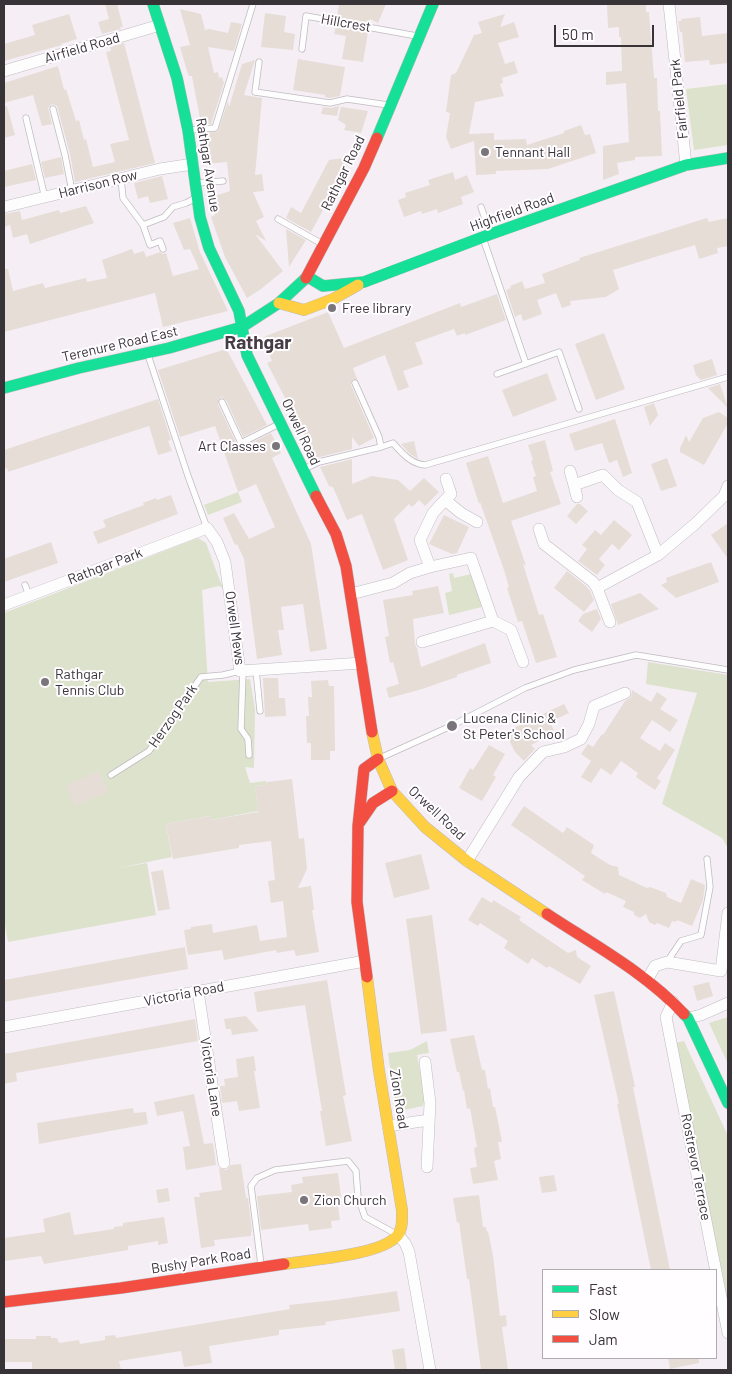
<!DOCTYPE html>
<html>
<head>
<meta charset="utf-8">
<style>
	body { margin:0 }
	#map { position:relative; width:732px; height:1374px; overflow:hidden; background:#f5eff5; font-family:Barlow,sans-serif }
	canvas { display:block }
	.frame { position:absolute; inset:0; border:5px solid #373337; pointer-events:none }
	.legend { position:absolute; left:542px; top:1269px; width:175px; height:90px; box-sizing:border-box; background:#fffdff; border:1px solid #afacaf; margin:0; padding:6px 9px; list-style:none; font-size:15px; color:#373337 }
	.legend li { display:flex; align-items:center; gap:10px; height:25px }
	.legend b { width:25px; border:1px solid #afacaf }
	.scale { position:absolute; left:554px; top:25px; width:100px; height:22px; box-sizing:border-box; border:2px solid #373337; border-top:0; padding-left:6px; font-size:15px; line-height:18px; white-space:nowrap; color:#373337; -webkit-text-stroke:4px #fffdff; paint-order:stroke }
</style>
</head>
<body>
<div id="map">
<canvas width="732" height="1374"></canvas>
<div class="frame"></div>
<ul class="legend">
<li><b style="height:6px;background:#16e098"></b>Fast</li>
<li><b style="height:6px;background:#ffcf43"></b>Slow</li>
<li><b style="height:6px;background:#f24e42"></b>Jam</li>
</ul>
<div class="scale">50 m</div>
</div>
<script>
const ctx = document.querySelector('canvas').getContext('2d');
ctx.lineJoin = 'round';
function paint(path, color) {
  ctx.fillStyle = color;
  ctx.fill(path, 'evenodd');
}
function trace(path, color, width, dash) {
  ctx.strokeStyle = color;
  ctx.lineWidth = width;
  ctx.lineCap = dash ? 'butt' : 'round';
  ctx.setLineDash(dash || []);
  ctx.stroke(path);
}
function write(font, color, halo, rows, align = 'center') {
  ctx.font = font + ' Barlow,sans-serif';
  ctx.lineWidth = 4;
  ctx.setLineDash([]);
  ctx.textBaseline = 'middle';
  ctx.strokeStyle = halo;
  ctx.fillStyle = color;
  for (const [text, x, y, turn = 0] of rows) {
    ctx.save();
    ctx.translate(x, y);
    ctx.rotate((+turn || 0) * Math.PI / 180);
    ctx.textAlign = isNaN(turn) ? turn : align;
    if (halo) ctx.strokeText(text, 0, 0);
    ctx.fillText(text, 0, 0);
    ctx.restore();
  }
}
const green = new Path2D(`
	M728 84V145L694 150 686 89Z
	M238 492 242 502 208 515 204 505Z
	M198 538 206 543 220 581 225 589 219 586 202 590 208 682 250 679 255 709 254 768 245 767 250 783 266 781 267 785 255 786 258 811 211 820 210 816 166 824 172 857 118 868 147 863 156 915 8 942 4 919V613Z
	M453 573 454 578 471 574 482 607 449 615 445 593 452 591 449 574Z
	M648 662 728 675V848L722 838 662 804 697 693 646 684Z
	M728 1017V1064L709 1023Z
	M427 1041 429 1053 417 1055 425 1098 423 1106 404 1110 398 1107 395 1101 388 1053 410 1050Z
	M684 1041 728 1136V1307L675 1043Z`);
const building = new Path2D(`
	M105 4H117L123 27H120L121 29 102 34 98 22 109 19Z
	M339 4H386L378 23 370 19 369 23 337 17Z
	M625 4H646V12H649L654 78H657L658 111H660L662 156 635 157V160L617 163 619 174 603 180V146L629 142 626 83 606 85V72L622 71 621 37H619V27L608 28 607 5Z
	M180 9 201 14 205 30 209 29 228 33 231 22 242 24 234 51 208 47 214 73 218 72 219 78 222 77 224 83 211 124H201L192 76H189L187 71 180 47 190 45Z
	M265 13 286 16 284 32 295 34 293 50 261 47Z
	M69 14 77 39 61 44 62 45 4 61V44L35 35 32 25Z
	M505 14 500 27 514 22 519 37 498 43 505 64 514 61 518 73 502 78 503 83 500 84 504 96 475 102 469 134 494 133V140L526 139 527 145 564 133V131L581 125 585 135 590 134 596 153 548 169 496 171V174L476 175 474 141 451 149 446 137 450 113 446 112 451 75 456 73 474 35 482 33 478 22Z
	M700 17 702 36 728 33V63L710 65 709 60 685 62 682 32H680L678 21H682L681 19Z
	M336 26 368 32 363 62 342 59 346 36 334 34Z
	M124 43 155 163 75 182 70 154 57 106 52 104 48 108 52 124 42 126 33 95 4 103V83L58 66 64 90 66 89 76 121 79 120 84 140 86 139 93 167 115 162 110 144 129 140 106 52 111 51 110 47Z
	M298 59 345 67 340 96 330 98 325 97V95L293 90Z
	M255 60 244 95 262 98 255 175 262 174 264 191 253 192 264 217 256 221 266 241 255 234 283 271 261 289 247 298 225 257 211 217 215 215 209 198 230 191 227 162 204 164 202 134 218 131 228 101 229 107 242 64Z
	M4 106H7L15 135 4 138Z
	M339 106 337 116 321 114 323 107 331 108Z
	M341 107 368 111 361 133 344 130 346 125 338 120Z
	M61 157 64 174 45 178 41 162Z
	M344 158 350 161 311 232 286 218 291 207 301 213 329 160Z
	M32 164 36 180 4 187V171Z
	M453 172 455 180 467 175 474 192 461 197 463 204 438 213 437 209 422 214 421 211 404 217 398 200 406 197 405 193 430 185 428 180Z
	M162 176 168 199 150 203 148 196 138 199 134 183Z
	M86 206 94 223 30 244 27 234 13 238 10 225 4 227V214L20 211 22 220 59 210 60 213Z
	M190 218 200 252 228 311 163 327 155 293 4 332V269H8L13 291 43 283 45 288 86 278 87 282 107 278 102 260 132 249 134 254 144 251 146 257 160 252 163 254 166 253 173 276 199 269 190 249 184 250 173 223Z
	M707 218 709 222 728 218V246L717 248 718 253 699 259 695 245 655 257 613 270 619 289 606 297 570 301 571 305 562 308 556 293 537 300 542 314 523 321 521 314 515 317 506 290 511 288 510 286 522 281 525 289 545 283 542 274 580 260 579 258Z
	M286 229 306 240 289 267Z
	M497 294 506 320 465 335V333L457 336 454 329 415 343 423 364 403 371 409 387 398 391 385 355 353 368 357 379 352 380 351 385 374 438 359 446 352 437V449L316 458 267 363 272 361 263 339 266 336 328 312 344 348 460 303 461 307Z
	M604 333 625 389 596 400 575 344Z
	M223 350 228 352 267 425 243 437 226 400 223 397 220 398 218 404 238 447H243L271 433 281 453 272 458 311 544 327 649 310 652 303 604 281 607 284 630H278L282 655 257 659 244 559 237 544 235 545 223 518 234 513 249 539 275 527 256 484 238 492 215 426 180 437 158 370Z
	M712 359 717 375 701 380 696 375 693 365Z
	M547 373 557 400 513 417 502 390Z
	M720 384 728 408 708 388Z
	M158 399 171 440 168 441 172 451 158 455 149 426 17 469 8 472 7 468 4 469V450Z
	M654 403 658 415 650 426 644 407Z
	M719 412 728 418V423L704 465 680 452V448L686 435 689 442 703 418Z
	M615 419 632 473 623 477 617 460 609 463 602 443 575 451 569 434Z
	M545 440 553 471 550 472 561 504 511 521 526 566 523 564 539 615 543 614 557 657 536 663 522 621 518 622 507 588 509 587 504 570 480 502 479 504 466 463 488 456 503 503 537 491 533 477 536 476 531 461 533 460 528 445Z
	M414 441 418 459 410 454 401 444Z
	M667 458 677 486 661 491 651 464Z
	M352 459V484L372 476 398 480 410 491 424 478 439 492 425 506 419 500 412 507 409 504 394 519 408 560 383 570 362 514 347 520 333 487 329 486 320 467Z
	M171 495 178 514 98 544 93 532 106 527 103 520 144 505 143 503 156 498 157 500Z
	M577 504H580L588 511 576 524 567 516Z
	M444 515 469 527 457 553 452 554 429 544Z
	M614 520 632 535 619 550 612 544 599 559 605 565 597 575 578 561 587 549 582 545 595 530 601 535Z
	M728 523V559L711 535Z
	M51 542 58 563 4 582V559Z
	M711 562 719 582 676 598 661 585 667 582 666 578Z
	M567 571 587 587 590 591 594 600 584 612 554 588Z
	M438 586 444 613 413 619 415 644 417 648 421 667 485 643 491 663 457 675V677L419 690 389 698 386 688 399 684 393 662 390 663 385 637 389 636 383 600 413 595 412 591Z
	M640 593 659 609 618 625 611 604Z
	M597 609 601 619 592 632 578 621 583 614Z
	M263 678H278L279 698H285L286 716 265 717Z
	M328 680 329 686H334L335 751H330V760H311V743H307L306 716H309L308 697H312L311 681Z
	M632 690 651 702 657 692 667 699 660 709 678 720 670 732 652 720 640 738 660 751 665 743 675 750 657 778 661 781 655 790 636 777 638 773 621 761 611 775 601 768 591 783 581 777 591 761 581 754 588 744 593 747 602 734 603 735 625 701 631 697Z
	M564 704 569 713 550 722 555 733 531 745 535 749 524 761 515 752 505 732Z
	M489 745 505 754 493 775 496 777 482 801 459 788 470 768 473 770Z
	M99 771 108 792 75 806 66 785Z
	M292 779 299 839 304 838 307 869 298 888 311 886 314 910H312L319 952 296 956 294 950 277 953 276 950 224 960 222 950 188 955 184 930 191 929V927L212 924 213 933 257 925 260 941 287 937 283 901 271 903 268 881 275 880 271 841 239 845V848L173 859 166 824 211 816V820L258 812 255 786 267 785V782Z
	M524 806 563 833 567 827 594 845 591 853 610 865 618 867 619 875 647 888 650 887 666 893 667 897 681 903 691 879 705 885 703 900 692 926 677 920 676 922 672 921 669 928 657 923 655 925 649 922 646 914 640 918 634 915V912L623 907 626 901 606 892 605 894 582 880 585 876 511 825Z
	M421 854 430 889 394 898 385 863Z
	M163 870 170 909 158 911 151 872Z
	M482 897 492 903 493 900 521 917 519 920 568 953 576 950 577 957 591 966 580 984 549 966 547 968 532 958 528 964 504 948 508 941 480 923 478 926 468 920Z
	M432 915 447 1031 421 1034 406 919Z
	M185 947 188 969 4 1002V980Z
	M327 980 346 1095 343 1096 352 1141 326 1146 320 1111H322L305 1005 257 1012 254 992Z
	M709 982 713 996 697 1001 693 986Z
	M614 991 635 1087H633L670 1270H651L617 1104H619L594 995Z
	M246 1016 259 1031 232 1035 231 1029H226L224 1019Z
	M195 1019 198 1041 16 1073 17 1081 4 1084V1054Z
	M474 1035 482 1070H485L488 1089 490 1088 493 1107H495L502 1142H498L501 1159 494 1161 498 1180 473 1184 470 1168 477 1167 474 1148 477 1147 470 1108 467 1109 464 1090 463 1091 459 1072H457L450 1039Z
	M254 1056 256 1071H254L260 1108 239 1111 237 1101 222 1103 220 1086H225L224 1079 238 1077 236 1059Z
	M194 1094 204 1144 213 1143 216 1165 186 1170 183 1147 190 1146 183 1111 157 1116 154 1102Z
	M133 1108 134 1113 146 1112 148 1124 39 1144 37 1123Z
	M241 1164 246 1198H248L252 1231 251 1232V1236L214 1240 215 1246 201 1248 194 1197H200L199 1193 222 1190 219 1168 226 1170 231 1165Z
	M338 1173 342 1206H338L340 1220 331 1221 332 1228 309 1231 308 1224 261 1230 257 1196 292 1192 291 1185 303 1183 302 1177Z
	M554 1175 557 1191 542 1193 539 1177Z
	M168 1188 170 1201 158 1203 156 1190Z
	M479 1195 483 1227H486L487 1232 488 1231 493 1256 500 1316 506 1315 507 1326 502 1327 508 1370H481L469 1279H467L459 1222 457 1223 453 1198Z
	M70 1212 74 1235 114 1229V1227L123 1226V1223L164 1217 168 1243 158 1245V1241L128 1246V1250L44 1264 41 1256 4 1261V1238L45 1232 43 1219Z
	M397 1291 400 1311 325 1322 326 1325 279 1330V1335L209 1346 212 1363 184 1367 181 1351 119 1361 121 1370H32V1362H4V1339H36V1336H51V1338H57L59 1343 79 1340 80 1344 105 1340V1336L115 1335 116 1338 290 1309 289 1305 335 1300Z
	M404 1348 407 1370H395L392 1350Z
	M668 1358H699V1363L670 1369Z`);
const lane = new Path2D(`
	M302 49 306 16 417 36
	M259 62 255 92 330 103 347 99 388 105
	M53 109 65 155 72 191
	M26 118 45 198
	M190 130 215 128 253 4
	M121 179 123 198 143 225
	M198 183 223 181
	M481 207 490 233
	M278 219 324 245
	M483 238 526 364
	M163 249 160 241 150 245 143 225 164 217 173 207 186 203 196 198
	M148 355 188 476 207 528
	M497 374 559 352 579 409
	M222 402 241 443 277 425
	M381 447 393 443C402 453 411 464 425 465L728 377
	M304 469 319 462 381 447 379 437 355 383
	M25 585 29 595
	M256 670 260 711
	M243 671 241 729 248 739 249 755
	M380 758 451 726 525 688 574 670 636 655 728 670
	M111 775 149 751 201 677 223 675 240 671
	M667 962 681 941 701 935 710 887 707 859
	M261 1265 251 1186 257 1178 275 1170 348 1161 356 1171 358 1197 365 1217 396 1234`);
const street = new Path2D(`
	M669 4 686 165
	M4 71 160 25
	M4 207 160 169 193 164
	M570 471 574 485
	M446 479 451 494 445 500 461 513 477 522
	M577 497 574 485 603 475 618 490 637 502 658 555
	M539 529 544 544 593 582 597 588 610 622
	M430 567 420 540 433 513 445 500
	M597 588 658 555 695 524 724 496 728 486
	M351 594 393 583 410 573 430 567 471 558 493 621 422 642
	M4 605 207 528 217 542 225 562 240 671 362 663
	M493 621 511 630 523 662
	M467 861 519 777 543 752 564 747 581 739 589 724 594 706 625 693
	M647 980 655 966 667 962 721 971 728 913
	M198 991 224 1163
	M673 1002 666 1017 728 1333
	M688 1018 701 1015 728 1003
	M4 1027 365 961
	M425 1062 430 1103 427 1167
	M388 1126 429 1120
	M398 1235 405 1243 409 1252 430 1370`);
const fast = new Path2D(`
	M153 4 177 78 188 130 200 217 209 248 239 311 247 355 316 496
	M377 138 433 4
	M308 277 323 286 364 282 491 234 686 165 728 158
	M4 388 79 368 169 348 242 327 279 303 306 278
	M684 1014 688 1018 728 1103`);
const slow = new Path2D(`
	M279 303 304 310 333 299 358 285
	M372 732 378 759 392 791 425 827 467 861 547 914
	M284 1264C310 1260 381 1255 397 1236 403 1229 402 1219 402 1210L379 1071 367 977`);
const jam = new Path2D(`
	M306 278 364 168 377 138
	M316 496 336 534 346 566 372 732
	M360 822 373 803 392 791
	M547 914C594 945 646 973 684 1014
	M367 977 357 902 358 826 364 769 378 759
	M4 1302 121 1288 284 1264`);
const markers = [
	[485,152,5,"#7a757a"],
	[332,308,5,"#7a757a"],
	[276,446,5,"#7a757a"],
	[45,682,5,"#7a757a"],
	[452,726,6,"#7a757a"],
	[304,1200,5,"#7a757a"]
];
const streetNames = [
	["Hillcrest",346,23,10],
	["Airfield Road",82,48,-16],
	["Fairfield Park",679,99,-96],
	["Rathgar Avenue",208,165,81],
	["Rathgar Road",343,173,-64],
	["Harrison Row",98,184,-14],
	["Highfield Road",512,212,-20],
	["Terenure Road East",120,344,-13],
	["Orwell Road",301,432,65],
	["Rathgar Park",105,566,-21],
	["Orwell Mews",235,628,82],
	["Herzog Park",173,716,-55],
	["Orwell Road",437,813,43],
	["Victoria Road",184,994,-11],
	["Victoria Lane",211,1077,81],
	["Zion Road",399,1099,81],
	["Rostrevor Terrace",696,1167,79],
	["Bushy Park Road",201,1261,-9]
];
const poiNames = [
	["Tennant Hall",495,152],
	["Free library",342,308],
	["Art Classes",266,446,"right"],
	["Rathgar",55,674],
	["Tennis Club",55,690],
	["Lucena Clinic &",463,718],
	["St Peter's School",463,734],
	["Zion Church",314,1200]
];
const districtNames = [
	["Rathgar",258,343]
];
paint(green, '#dde2cc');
paint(building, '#e6ddd7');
trace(lane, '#bfbbbf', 7);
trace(street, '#bfbbbf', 12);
trace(fast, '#bfbbbf', 12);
trace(slow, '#bfbbbf', 12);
trace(jam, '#bfbbbf', 12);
trace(lane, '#fefdfe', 5.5);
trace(street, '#fefdfe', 11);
trace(fast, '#16e098', 11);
trace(slow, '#ffcf43', 11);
trace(jam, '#f24e42', 11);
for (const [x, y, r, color] of markers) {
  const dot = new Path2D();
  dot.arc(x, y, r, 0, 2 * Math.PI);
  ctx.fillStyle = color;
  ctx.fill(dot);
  trace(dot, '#fffdff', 2);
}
write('14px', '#373337', '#fffdff', streetNames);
write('14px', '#373337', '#fffdff', poiNames, 'left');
write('bold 19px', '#453c44', '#fffdff', districtNames);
</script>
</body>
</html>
